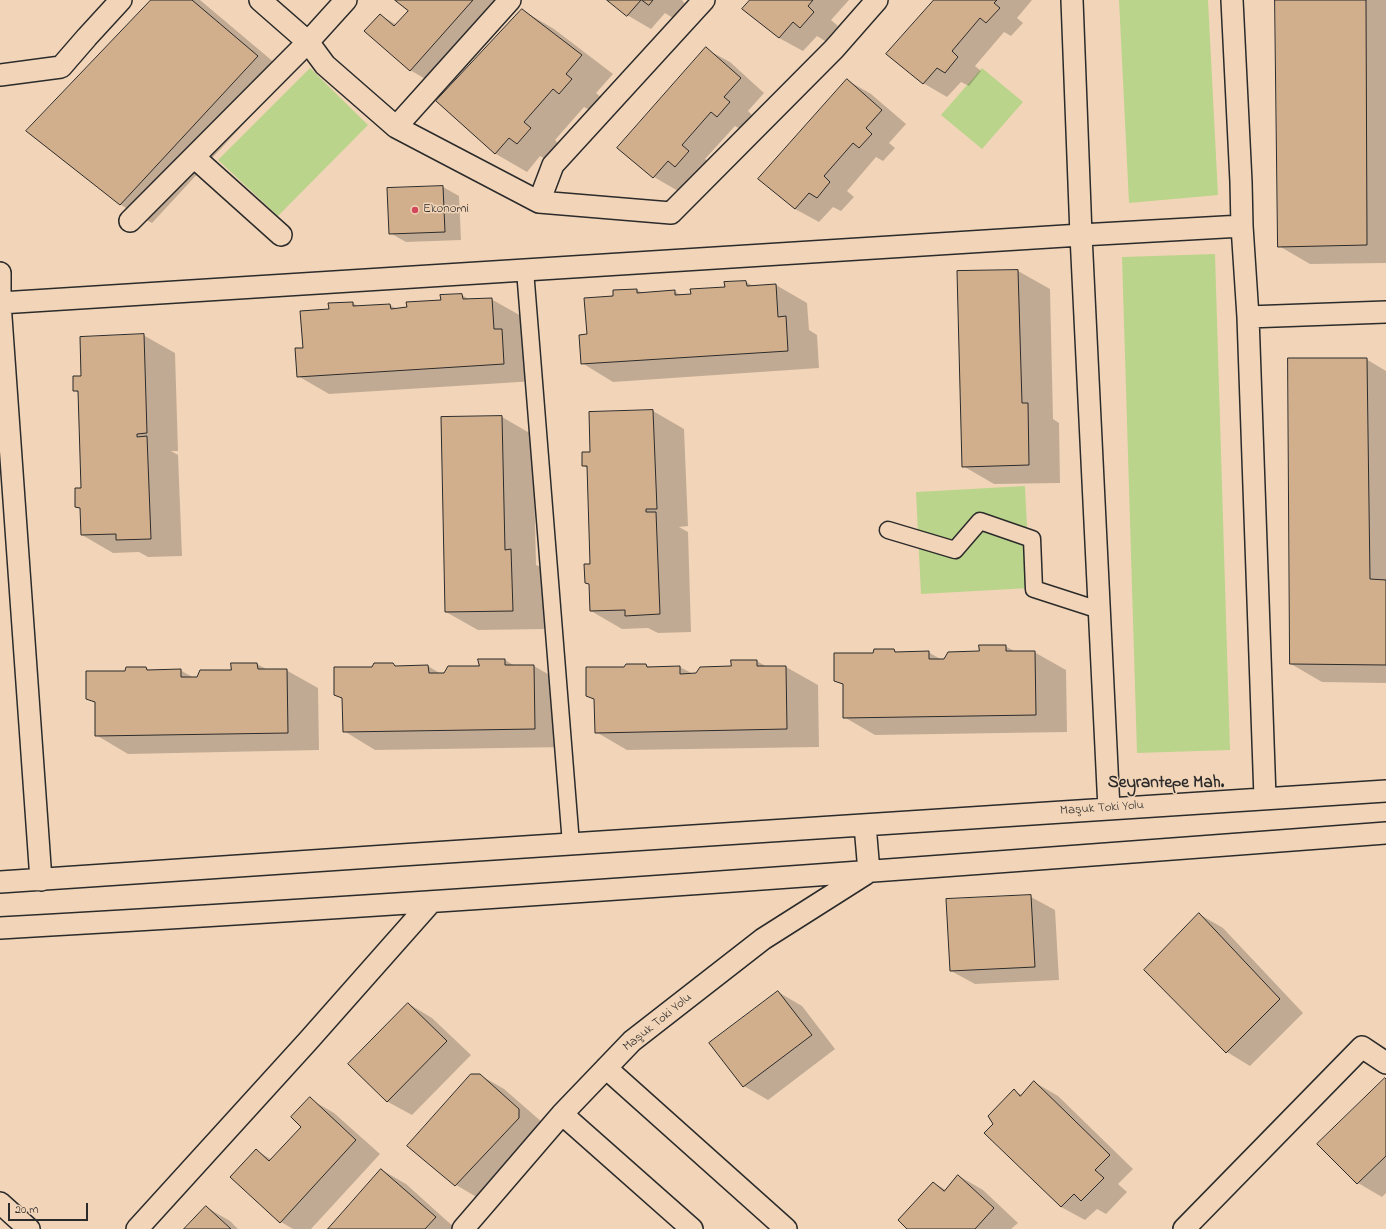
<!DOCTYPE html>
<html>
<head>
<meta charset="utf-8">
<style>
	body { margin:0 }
	#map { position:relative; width:1386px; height:1229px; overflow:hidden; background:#f2d5b8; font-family:"Indie Flower",sans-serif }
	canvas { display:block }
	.scale { position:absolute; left:8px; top:1203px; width:80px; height:18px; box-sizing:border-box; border:2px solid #2b2b2b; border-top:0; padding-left:5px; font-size:12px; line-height:14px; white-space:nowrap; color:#2b2b2b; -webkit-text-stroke:3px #f2d5b8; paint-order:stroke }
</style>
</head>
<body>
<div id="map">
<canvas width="1386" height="1229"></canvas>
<div class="scale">20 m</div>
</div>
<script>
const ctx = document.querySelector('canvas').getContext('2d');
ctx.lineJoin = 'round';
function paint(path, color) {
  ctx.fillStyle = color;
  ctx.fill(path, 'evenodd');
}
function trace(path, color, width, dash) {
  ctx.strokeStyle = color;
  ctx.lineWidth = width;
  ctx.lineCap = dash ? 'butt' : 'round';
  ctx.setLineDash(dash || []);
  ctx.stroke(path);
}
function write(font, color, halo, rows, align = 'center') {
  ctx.font = font + ' "Indie Flower",sans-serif';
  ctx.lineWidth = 3;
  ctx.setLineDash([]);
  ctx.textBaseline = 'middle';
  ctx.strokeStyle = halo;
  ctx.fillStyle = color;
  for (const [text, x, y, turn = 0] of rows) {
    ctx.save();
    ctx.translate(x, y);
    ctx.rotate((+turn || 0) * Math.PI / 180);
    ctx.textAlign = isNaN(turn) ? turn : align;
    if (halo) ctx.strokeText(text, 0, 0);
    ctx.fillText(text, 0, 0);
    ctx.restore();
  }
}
const green = new Path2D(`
	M1119 0H1208L1218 195 1129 203Z
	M310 68 368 125 278 216 218 160Z
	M982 68 1023 102 982 149 941 115Z
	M1215 254 1230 750 1137 753 1122 257Z
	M1025 486 1030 588 921 594 916 492Z`);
const shadow = new Path2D(`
	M152 0H200L289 75 152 223 121 205 28 131Z
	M396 0H509L434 84 410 70 380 15 397 25 409 11Z
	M608 0H682L685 4 673 18 665 13 651 29 627 15Z
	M751 0H849L831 20 838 26 825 41 817 36 803 51 779 38 743 9Z
	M935 0H1032L1017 18 1023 23 1011 36 1004 32 975 66 981 71 969 86 961 82 947 97 923 83Z
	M1276 0H1386V263L1310 264 1279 246Z
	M522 10 554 29 613 74 596 93 602 98 591 111 584 107 555 140 561 147 549 161 540 156 527 172 496 154 437 101Z
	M706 49 730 62 764 93 748 111 754 117 742 130 735 126 705 159 712 165 700 180 692 175 678 191 654 177Z
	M847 80 871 94 906 124 889 143 895 148 883 161 876 157 847 191 854 197 841 211 833 207 819 222 795 209 760 179Z
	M443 187 459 196 461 240 406 242 390 233 388 189Z
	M1018 271 1050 289 1053 419 1059 423 1060 483 994 484 963 466 958 272Z
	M746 282 755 287 776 285 807 303 809 330 817 335 819 368 613 382 582 363 588 335 614 297 637 290 643 293 674 291 682 296 726 288Z
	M462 295 470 300 491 299 523 317 535 381 329 394 298 376 304 349 330 310 353 303 359 307 390 305 397 309 442 301Z
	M143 335 175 353 178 451H171L178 455 182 556 148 557 139 552 113 553 82 535 81 509 76 506 82 488 79 393 74 390 82 377Z
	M1366 359 1386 371V683L1322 682 1291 664Z
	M653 411 684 429 688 526 679 527 688 532 691 632 658 633 648 628 622 629 591 611 590 585 586 582 591 565 588 468 583 466 591 453Z
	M502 417 533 435 536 565 543 568 544 629 478 630 446 612Z
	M1005 646 1016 652H1034L1066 670 1067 732 875 735 844 717V685L835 681 873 654 894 650 898 653 928 652 942 660Z
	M505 660 515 666H534L565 684 566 747 375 750 344 731 343 699 335 694 373 668 393 664 398 667 428 666 441 674 480 667Z
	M732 661H757L767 667H786L818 685 819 747 627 750 596 732 595 700 587 695 625 668 645 665 650 667H680L693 674 732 667Z
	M232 664H257L268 670H286L318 688 319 750 128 754 96 735V703L87 698 125 672 146 668 151 671 180 670 194 678 232 671Z
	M1031 897 1055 910 1059 980 975 984 951 971 947 900Z
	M1199 914 1223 928 1303 1013 1250 1066 1227 1052Z
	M778 992 802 1006 835 1049 768 1100 744 1086Z
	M409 1004 432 1018 471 1055 412 1115 388 1102 350 1064Z
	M480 1075 504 1089 543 1123 480 1199 456 1185 408 1146Z
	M1386 1080V1193L1382 1197 1358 1183 1319 1144Z
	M1034 1082 1058 1096 1133 1169 1118 1184 1127 1192 1106 1214 1097 1209 1085 1220 1061 1207 1014 1091 1022 1095Z
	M310 1099 334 1113 380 1154 311 1229H293L281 1222 256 1150 272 1160 303 1127Z
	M382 1170 406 1184 456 1229H329Z
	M959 1176 983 1190 1018 1223 1011 1229H908L934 1183 946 1190Z
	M206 1207 230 1221 238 1229H186Z`);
const building = new Path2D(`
	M151 0H192L258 56 120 205 26 131Z
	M395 0H473L410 71 364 31 380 14 394 26 408 11Z
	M607 0H641L627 16Z
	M642 0H653L649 5Z
	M750 0H813L808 6 814 12 800 28 793 22 779 38 742 9Z
	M934 0H997L994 3 1000 8 986 23 980 18 952 51 958 57 945 73 937 68 923 84 886 54Z
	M1275 0H1366L1367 245 1278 247Z
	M522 9 582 55 566 74 572 79 559 94 553 89 524 122 531 128 517 144 509 138 495 154 436 101Z
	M706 47 741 78 724 97 730 102 717 117 711 112 682 145 689 151 675 167 668 161 653 178 617 148Z
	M847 79 882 110 866 128 872 134 859 148 853 143 824 176 830 182 817 198 809 193 795 209 758 179Z
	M443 186 445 232 389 234 387 188Z
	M1018 270 1022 403H1028L1029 465 962 467 957 271Z
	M746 281 747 286 776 284 778 317 786 316 788 351 581 364 579 335 587 334 584 298 613 296V290L637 289V293L675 290V295L691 294 690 289 725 287 724 282Z
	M462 294 463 299 492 298 494 329H502L504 364 297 377 295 348H303L300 311 329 309 328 303 353 302V306L390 304 391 309 407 307 406 302 441 300 440 295Z
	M144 334 147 433 137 434V437L147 436 151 539 116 540V534L81 535 80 508 75 507V488H81L78 391H73V376H81L80 337Z
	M1288 358H1367L1370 579 1386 580V665L1290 664Z
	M653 410 657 509H646V512H656L660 614 625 616V610L590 611 589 584 585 583 584 564H590L587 466H582V452H590L589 412Z
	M502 416 505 550 511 549 513 611 445 612 441 417Z
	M979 645H1006V651H1035L1036 715 843 718V684L834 681V653H873L874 649H894L895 652 929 651V659H944L948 652 979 651Z
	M478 659H505V665H534L535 729 343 732 342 698 334 695V667H372L374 663H393L395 666 428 665 429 673H444L448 666H479Z
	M731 660H757V666H786L787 729 595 733 594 699 586 696V667H624L626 664H646L647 667 680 666V674L696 673 700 667 731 666Z
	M231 663H257L258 669H287L288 733 95 736V702L86 699V671H125L126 667H146L147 670 181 669V677H197L200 670H231Z
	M1031 895 1035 967 950 971 946 899Z
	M1199 913 1280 999 1226 1053 1144 970Z
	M778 991 812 1035 743 1087 709 1043Z
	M408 1003 447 1041 387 1102 348 1064Z
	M471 1074H480L519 1109V1118L455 1186 407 1146Z
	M1385 1078 1386 1079V1156L1357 1184 1317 1144Z
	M1034 1081 1110 1155 1095 1170 1104 1178 1081 1201 1074 1194 1061 1207 984 1133 993 1124 988 1116 1014 1089 1020 1096Z
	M310 1097 356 1140 280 1223 230 1177 256 1149 269 1161 301 1127 291 1117Z
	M381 1169 436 1217 425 1229H328Z
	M958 1175 994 1208 975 1229H907L898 1220 933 1182 944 1191Z
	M206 1206 231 1229H184Z`);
const pedestrian = new Path2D(`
	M525 270 571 844
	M888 530 955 550 980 521 1032 539 1034 589 1099 610`);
const minor = new Path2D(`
	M260 0 308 42 325 65 396 127 539 202 671 213 834 49 877 0
	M1072 0 1081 235 1109 809
	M1232 0 1241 182 1242 226 1248 317 1265 798
	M0 75 61 67 87 37 121 0
	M396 127 510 0
	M194 157 281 235
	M539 202 553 165 704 0
	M130 221 308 42 346 0
	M0 273V303L41 880
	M0 303 1081 235 1242 226
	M1248 317 1386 312
	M865 825 869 872
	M0 882 401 855 1386 791
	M0 928C462 902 924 868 1386 833
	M606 1068 786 1229
	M562 1114 692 1229
	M0 1203 29 1229
	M137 1229 308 1041 431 902
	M463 1229 562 1114 632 1041 763 939 867 873
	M1184 1229 1362 1047 1386 1063`);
const markers = [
	[415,210,4,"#d1495b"]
];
const poiNames = [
	["Ekonomi",423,210]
];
const streetNames = [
	["Maşuk Toki Yolu",1102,809,-4],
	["Maşuk Toki Yolu",658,1023,-39]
];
const districtNames = [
	["Seyrantepe Mah.",1166,784]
];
paint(green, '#bbd48b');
paint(shadow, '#0003');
paint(building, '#d2af8c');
trace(building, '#2b2b2b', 1);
trace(pedestrian, '#2b2b2b', 19);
trace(minor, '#2b2b2b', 24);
trace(pedestrian, '#f2d5b8', 16);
trace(minor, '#f2d5b8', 21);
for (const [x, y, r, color] of markers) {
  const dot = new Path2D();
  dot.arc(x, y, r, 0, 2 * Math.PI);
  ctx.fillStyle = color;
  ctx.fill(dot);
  trace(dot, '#f2d5b8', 1.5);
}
write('13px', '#2b2b2b', '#f2d5b8', poiNames, 'left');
write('13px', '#2b2b2b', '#f2d5b8', streetNames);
write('bold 17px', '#2b2b2b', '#f2d5b8', districtNames);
</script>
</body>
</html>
